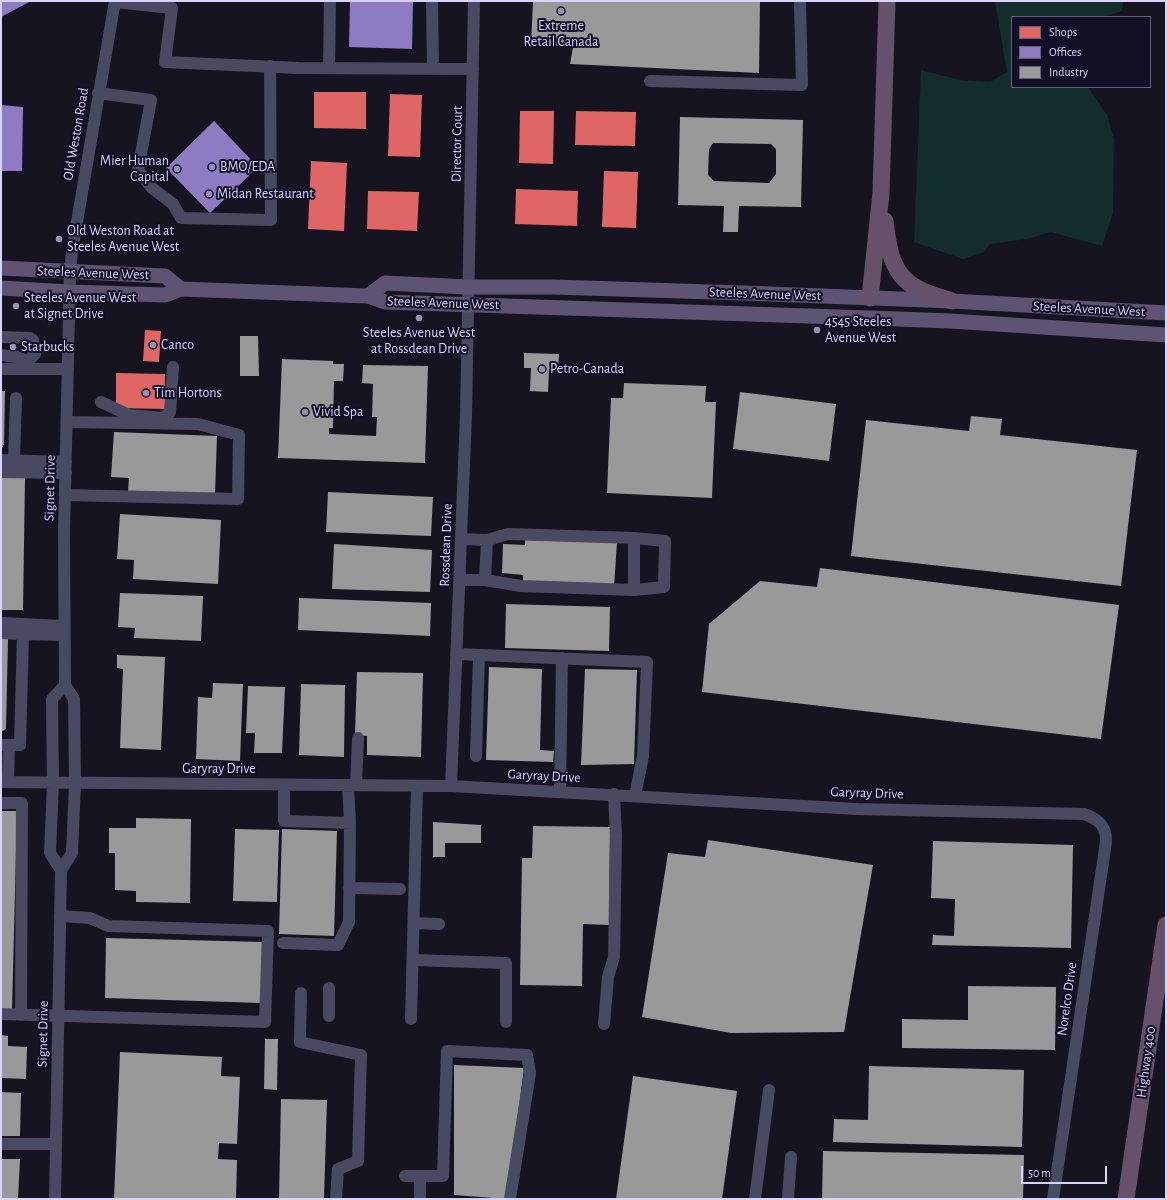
<!DOCTYPE html>
<html>
<head>
<meta charset="utf-8">
<style>
	body { margin:0 }
	#map { position:relative; width:1167px; height:1200px; overflow:hidden; background:#161421; font-family:"Alegreya Sans",sans-serif }
	canvas { display:block }
	.frame { position:absolute; inset:0; border:2px solid #d9d4ff; pointer-events:none }
	.legend { position:absolute; left:1011px; top:16px; width:140px; height:72px; box-sizing:border-box; background:#130f26; border:1px solid #625e7d; margin:0; padding:5px 7px; list-style:none; font-size:12px; color:#d9d4ff }
	.legend li { display:flex; align-items:center; gap:8px; height:20px }
	.legend b { width:20px; border:1px solid #625e7d }
	.scale { position:absolute; left:1021px; top:1166px; width:86px; height:18px; box-sizing:border-box; border:2px solid #d9d4ff; border-top:0; padding-left:5px; font-size:12px; line-height:14px; white-space:nowrap; color:#d9d4ff; -webkit-text-stroke:3px #130f26; paint-order:stroke }
</style>
</head>
<body>
<div id="map">
<canvas width="1167" height="1200"></canvas>
<div class="frame"></div>
<ul class="legend">
<li><b style="height:11px;background:#e06666"></b>Shops</li>
<li><b style="height:11px;background:#8e7cc3"></b>Offices</li>
<li><b style="height:11px;background:#999"></b>Industry</li>
</ul>
<div class="scale">50 m</div>
</div>
<script>
const ctx = document.querySelector('canvas').getContext('2d');
ctx.lineJoin = 'round';
function paint(path, color) {
  ctx.fillStyle = color;
  ctx.fill(path, 'evenodd');
}
function trace(path, color, width, dash) {
  ctx.strokeStyle = color;
  ctx.lineWidth = width;
  ctx.lineCap = dash ? 'butt' : 'round';
  ctx.setLineDash(dash || []);
  ctx.stroke(path);
}
function write(font, color, halo, rows, align = 'center') {
  ctx.font = font + ' "Alegreya Sans",sans-serif';
  ctx.lineWidth = 4;
  ctx.setLineDash([]);
  ctx.textBaseline = 'middle';
  ctx.strokeStyle = halo;
  ctx.fillStyle = color;
  for (const [text, x, y, turn = 0] of rows) {
    ctx.save();
    ctx.translate(x, y);
    ctx.rotate((+turn || 0) * Math.PI / 180);
    ctx.textAlign = isNaN(turn) ? turn : align;
    if (halo) ctx.strokeText(text, 0, 0);
    ctx.fillText(text, 0, 0);
    ctx.restore();
  }
}
const green = new Path2D(`
	M995 1H1123V2L1122 11 1102 17H1012V87H1088L1107 115 1114 139 1113 213 1102 246 1051 232 1027 239 990 244 984 252 963 259 914 242 921 70 960 80 990 82 1007 72Z`);
const shops = new Path2D(`
	M314 92H366V129L314 128Z
	M390 94 422 95 420 157 388 156Z
	M520 111H554L553 164 519 163Z
	M576 111 636 112 635 146 575 145Z
	M311 161 347 163 344 231 308 229Z
	M604 171 638 172 636 228 602 227Z
	M516 189 578 191 577 226 515 224Z
	M368 191 419 192 417 231 367 229Z
	M145 330 161 331 159 362 143 361Z
	M116 373 165 374V409L116 408Z`);
const offices = new Path2D(`
	M1 1H31L1 17Z
	M350 1H413L412 49 349 47Z
	M1 105 23 107 22 171H1Z
	M214 121 258 167 210 213 166 168Z`);
const industry = new Path2D(`
	M533 1H760L759 73 570 64 573 47 531 44Z
	M680 117 803 120 801 207 739 206 738 232H723L724 206 678 205ZM713 143 771 144 776 149V174L769 183 714 181 708 175 709 149Z
	M240 336H258L259 376H240Z
	M524 353 559 354 558 370 549 369 548 392 530 391 531 368H524Z
	M282 359 333 361V364H344L343 381H334L333 428H329V434L376 436 377 417H372L373 384 362 383 363 365 428 366 425 463 278 458Z
	M624 383 706 386 705 402H716L712 498 607 493 611 398H623Z
	M1 391H5L4 445H3V447H1Z
	M740 392 836 404 829 461 733 449Z
	M971 416 1002 419 1000 435 1137 450 1121 586 851 556 866 420 969 431Z
	M114 432 217 436 215 494 128 491 129 478 111 477Z
	M1 478H25L23 610H1Z
	M328 492 433 497 431 536 326 532Z
	M120 514 221 520 218 584 133 579 134 560 117 559Z
	M525 537 617 542 614 587 523 583V575L502 573 503 544 525 545Z
	M334 544 432 550 430 592 332 589Z
	M820 568 1119 605 1101 739 702 692 709 624 760 581 817 587Z
	M120 593 203 596 201 641 134 638 135 628 118 627Z
	M299 598 431 603 430 636 298 630Z
	M506 604 610 607 609 651 505 648Z
	M1 636 8 638 6 729 3 731H1Z
	M117 655 165 657 161 750 120 748 123 669 117 668Z
	M489 667 542 669 540 750 554 751 553 762 486 760Z
	M585 669 637 670 634 764 581 765Z
	M357 672 423 673 421 757 367 755V736L355 735Z
	M213 683 243 684 240 761 196 759 198 697 212 698Z
	M301 684 345 685 344 757 299 755Z
	M248 686 285 687 282 753H254L255 733H246Z
	M1 811H17L12 1011 1 1010Z
	M136 818 191 819 190 903 136 902V891L115 890V853H109V828H136Z
	M433 822 481 825V843H445V857H433Z
	M533 826 610 827 609 925 583 924 582 986 520 985 522 858H532Z
	M235 829 279 830 277 902 233 901Z
	M282 829 337 831 334 936 279 934Z
	M708 840 873 865 844 1032 731 1033 642 1017 668 853 705 857Z
	M933 841 1073 845 1071 948 932 945 933 935 954 936 955 899 931 898Z
	M106 938 263 942 261 1003 105 998Z
	M968 986 1056 987 1055 1050 902 1048V1019L968 1020Z
	M1 1035 8 1036V1046L27 1047 26 1079 1 1078Z
	M265 1039H278L277 1090 264 1089Z
	M120 1052 222 1057 221 1076 240 1077 237 1144 219 1143 218 1159 237 1160 236 1199H114Z
	M454 1065 524 1068 507 1199 454 1195Z
	M869 1066 1024 1070 1022 1147 833 1142 834 1119 868 1120Z
	M633 1076 737 1091 722 1199H616Z
	M1 1092 21 1093 20 1136H1Z
	M281 1099 327 1100 324 1199H279Z
	M823 1151 1024 1155 1023 1199H822Z
	M1 1159H20L18 1199H1Z`);
const minor = new Path2D(`
	M432 1 433 69
	M115 2 172 8 165 62 299 68 473 69
	M329 68 330 1
	M650 81 802 85 800 1
	M98 93 151 100 138 170 152 188 173 204 181 218 271 220 270 66
	M1 337 30 338 33 340 35 354 28 361
	M1 355 17 357 28 361
	M1 369H68
	M101 402 129 415 164 418 170 412 173 367
	M1 460 66 462
	M14 460 16 398
	M1 472 66 473
	M65 495 238 499 239 435 198 424 67 422
	M460 580H485L487 540 461 539
	M485 580 521 586 634 590V538L508 534 487 540
	M634 590 664 587 665 541 634 538
	M1 623 64 626
	M1 633 23 634
	M457 654 647 662 643 756 635 796
	M1 745H20L23 634 64 635
	M476 756 479 655
	M1 782 451 786 857 809 1084 814C1098 819 1107 826 1106 842L1053 1199
	M8 782 9 745
	M284 785V821L350 823 348 785
	M356 785 358 738
	M451 786 466 415 474 1
	M560 792 562 658
	M1 803H22L21 1015
	M61 870 50 853 53 783 52 699 65 685
	M349 888 400 889
	M414 923 439 924
	M283 943 338 945 349 922 350 823
	M413 960 506 963V1022
	M301 993 300 1042 361 1055 358 1161 338 1169 336 1199
	M1 1014 265 1022 268 931 108 926 90 918 60 916
	M329 1016V988
	M411 1019 417 786
	M604 1024 608 977 614 957 616 836 614 794
	M1 1144H56
	M405 1176H420
	M55 1199 61 870 72 853 75 783 74 699 65 685 64 532 70 272 72 251 115 1
	M420 1199V1176H443L447 1051 527 1055 530 1073 510 1199
	M755 1199 769 1090
	M788 1199 791 1157`);
const major = new Path2D(`
	M1 268 165 276 181 289
	M1 288 69 292 165 295 181 289 368 296 385 302C574 308 762 313 950 321 1022 325 1094 330 1166 335
	M368 296 385 283 468 287H553L744 293 952 301 1166 313`);
const highway = new Path2D(`
	M885 221C888 246 891 275 917 288 927 294 940 297 952 301
	M870 298 881 193 887 1
	M1126 1199 1166 925`);
const markers = [
	[561,11,4,"#9591b1"],
	[212,167,4,"#9591b1"],
	[177,169,4,"#9591b1"],
	[209,194,4,"#9591b1"],
	[59,239,4,"#9591b1"],
	[16,306,4,"#9591b1"],
	[419,318,4,"#9591b1"],
	[817,330,4,"#9591b1"],
	[153,345,4,"#9591b1"],
	[13,347,4,"#9591b1"],
	[542,369,4,"#9591b1"],
	[146,393,4,"#9591b1"],
	[305,412,4,"#9591b1"]
];
const poiNames = [
	["Extreme",561,26,"center"],
	["Retail Canada",561,42,"center"],
	["Mier Human",169,161,"right"],
	["Capital",169,177,"right"],
	["BMO/EDA",220,167],
	["Midan Restaurant",217,194],
	["Old Weston Road at",67,231],
	["Steeles Avenue West",67,247],
	["Steeles Avenue West",24,298],
	["at Signet Drive",24,314],
	["4545 Steeles",825,322],
	["Avenue West",825,338],
	["Steeles Avenue West",419,333,"center"],
	["at Rossdean Drive",419,349,"center"],
	["Canco",161,345],
	["Starbucks",21,347],
	["Petro-Canada",550,369],
	["Tim Hortons",154,393],
	["Vivid Spa",313,412]
];
const streetNames = [
	["Old Weston Road",76,134,-80],
	["Director Court",457,144,-89],
	["Steeles Avenue West",93,273,2],
	["Steeles Avenue West",765,294,2],
	["Steeles Avenue West",443,303,2],
	["Steeles Avenue West",1089,309,3],
	["Signet Drive",50,488,-89],
	["Rossdean Drive",446,545,-88],
	["Garyray Drive",219,769],
	["Garyray Drive",544,776,3],
	["Garyray Drive",867,793,2],
	["Norelco Drive",1067,999,-82],
	["Signet Drive",43,1034,-89],
	["Highway 400",1146,1062,-82]
];
paint(green, '#132c2d');
paint(shops, '#e06666');
paint(offices, '#8e7cc3');
paint(industry, '#999');
trace(minor, '#4a4962', 12);
trace(major, '#5e5373', 15);
trace(highway, '#67516a', 17);
for (const [x, y, r, color] of markers) {
  const dot = new Path2D();
  dot.arc(x, y, r, 0, 2 * Math.PI);
  ctx.fillStyle = color;
  ctx.fill(dot);
  trace(dot, '#130f26', 1.5);
}
write('14px', '#d9d4ff', '#130f26', poiNames, 'left');
write('14px', '#d9d4ff', '#130f26', streetNames);
</script>
</body>
</html>
